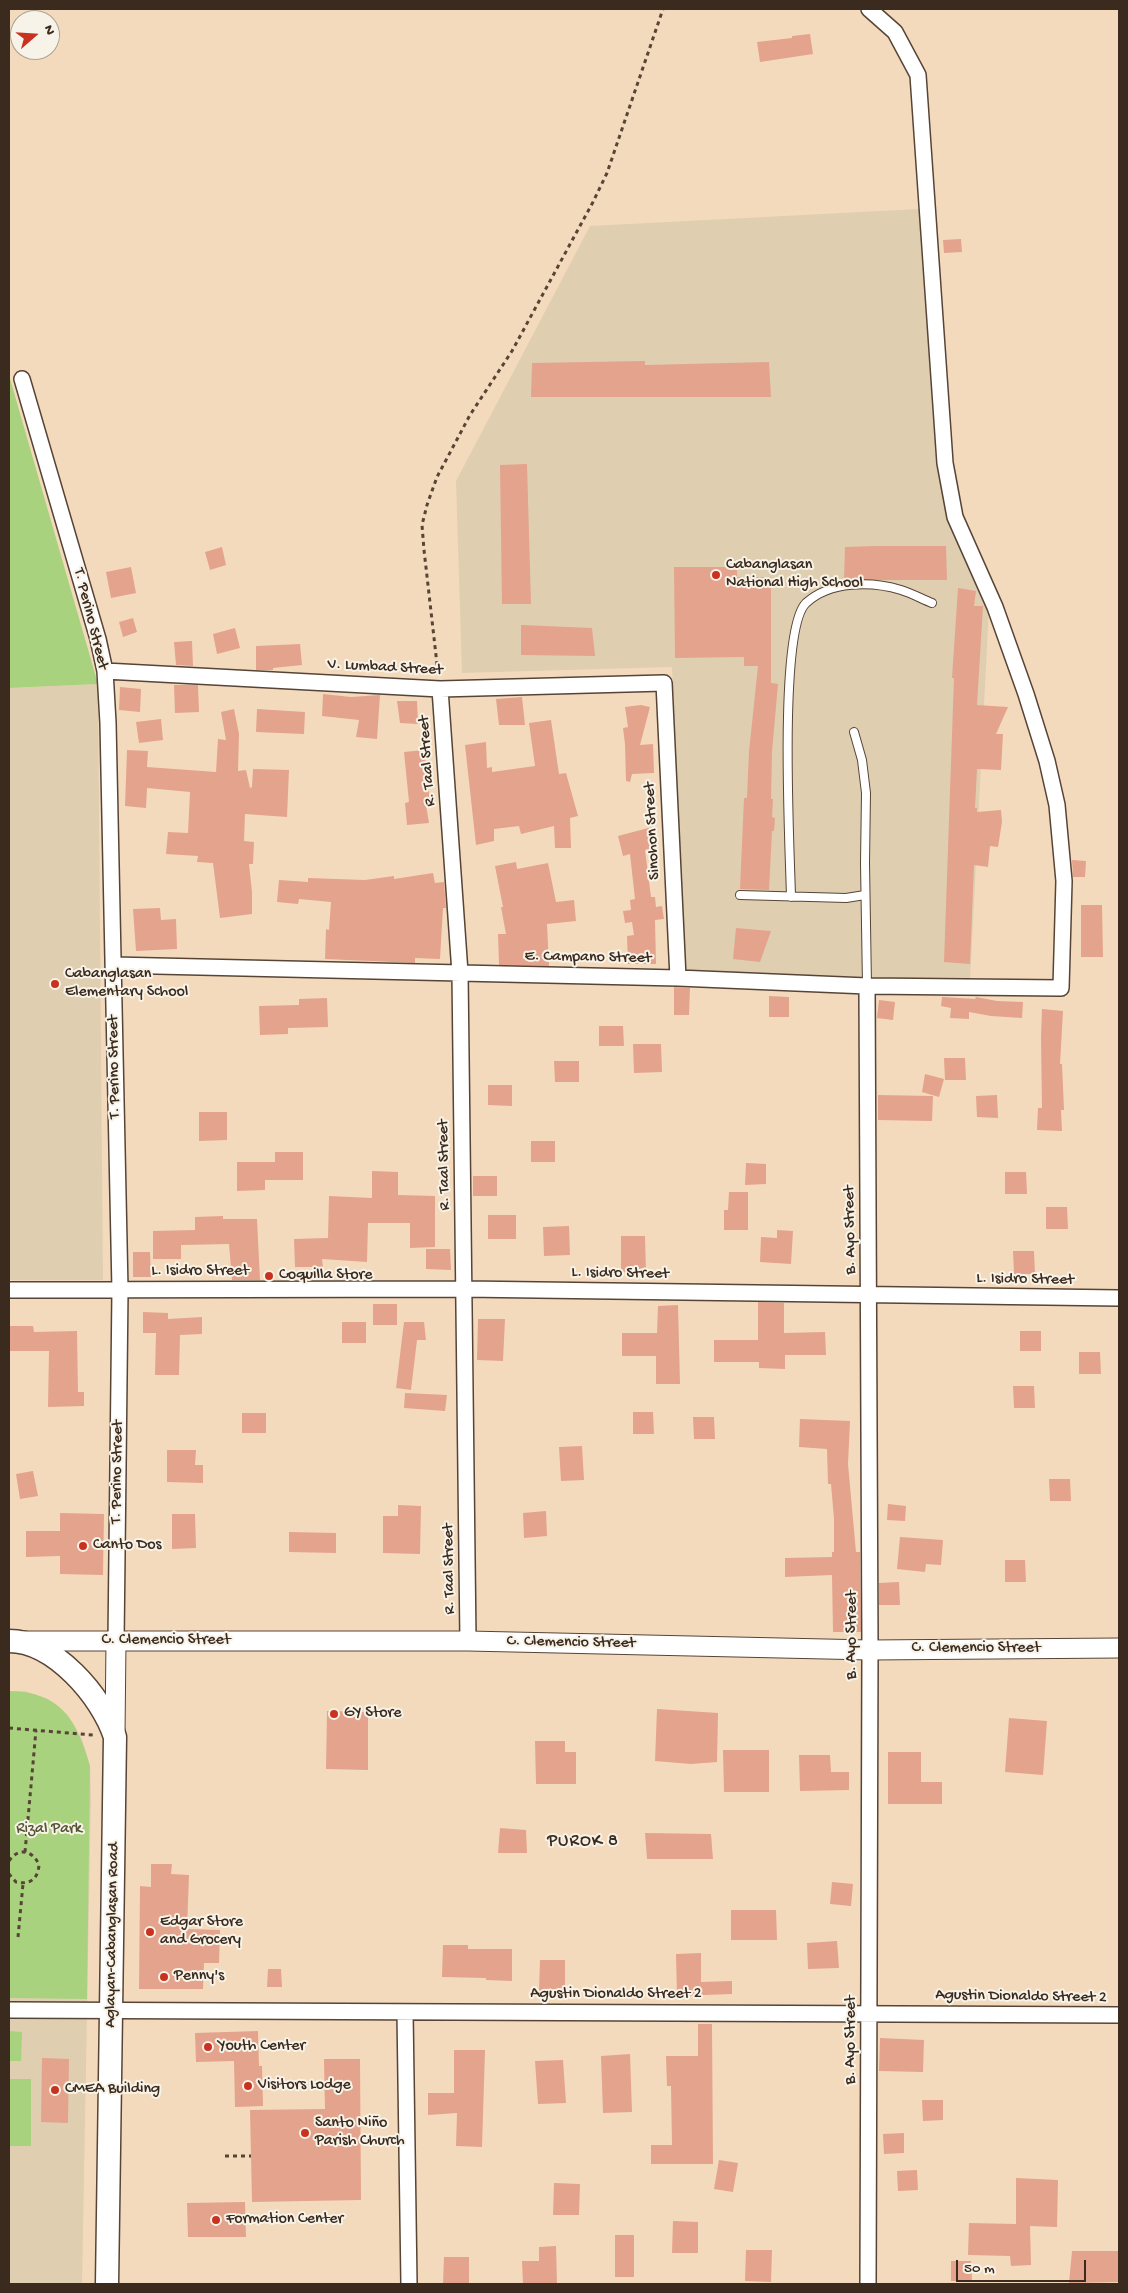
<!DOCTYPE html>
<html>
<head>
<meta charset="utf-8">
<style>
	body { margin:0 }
	#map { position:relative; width:1128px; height:2293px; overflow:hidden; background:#f4dabc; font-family:"Gochi Hand",sans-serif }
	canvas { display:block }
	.frame { position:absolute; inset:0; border:10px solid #3b2a1e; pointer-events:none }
	.north { position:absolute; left:10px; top:10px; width:50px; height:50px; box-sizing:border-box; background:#f7f3e8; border:1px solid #aca397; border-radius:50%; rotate:71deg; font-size:14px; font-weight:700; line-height:20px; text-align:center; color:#3b2a1e }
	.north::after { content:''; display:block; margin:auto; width:18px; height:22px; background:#c8321e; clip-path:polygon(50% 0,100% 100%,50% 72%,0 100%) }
	.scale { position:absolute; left:956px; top:2260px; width:130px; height:22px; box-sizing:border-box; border:2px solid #3b2a1e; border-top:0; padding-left:6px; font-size:15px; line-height:18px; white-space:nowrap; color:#3b2a1e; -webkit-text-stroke:4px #f7f3e8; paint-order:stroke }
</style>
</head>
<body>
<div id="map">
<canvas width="1128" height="2293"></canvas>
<div class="frame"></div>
<div class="north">N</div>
<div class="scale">50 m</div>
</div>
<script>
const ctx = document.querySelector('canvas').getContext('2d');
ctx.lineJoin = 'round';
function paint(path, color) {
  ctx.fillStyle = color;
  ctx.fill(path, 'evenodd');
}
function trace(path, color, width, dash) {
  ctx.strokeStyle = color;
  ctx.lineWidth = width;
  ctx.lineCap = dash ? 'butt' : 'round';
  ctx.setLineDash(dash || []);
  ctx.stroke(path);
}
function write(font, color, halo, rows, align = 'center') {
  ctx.font = font + ' "Gochi Hand",sans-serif';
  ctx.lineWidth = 4;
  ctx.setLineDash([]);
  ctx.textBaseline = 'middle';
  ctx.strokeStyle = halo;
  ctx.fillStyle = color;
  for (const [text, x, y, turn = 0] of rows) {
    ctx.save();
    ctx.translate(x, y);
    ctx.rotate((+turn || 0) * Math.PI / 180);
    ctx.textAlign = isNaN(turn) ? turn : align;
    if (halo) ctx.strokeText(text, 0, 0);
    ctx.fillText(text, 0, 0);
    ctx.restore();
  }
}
const built = new Path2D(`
	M919 209 942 492 949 520 989 607 970 981 685 970 672 667 462 673 456 481 590 226Z
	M98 684 103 1280H9V688Z
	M9 1691H25L48 1699 67 1714 82 1739 90 1766 91 1798 82 2284H9Z`);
const green = new Path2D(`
	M9 375 98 684 9 688Z
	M9 1691C61 1692 77 1720 90 1766L87 1999 9 1998Z
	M9 2031 22 2032 21 2061H9Z
	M9 2079H31V2146H9Z`);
const building = new Path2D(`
	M810 34 813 54 760 62 757 42 792 38V36Z
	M961 239 962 252 944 253 943 240Z
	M645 361V365L769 362 771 397H531L532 363Z
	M527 464 531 604H502L500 465Z
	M876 546H946L947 580H844L845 547Z
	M222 547 226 565 210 570 205 552Z
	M131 567 136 593 111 598 106 572Z
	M674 567H737V577H771V683L778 684 772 752 771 799H773L772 817 775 818 774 831H772L769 890 740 889 744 798H747L749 752 758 666H744V657L675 658Z
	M958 588 976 591 974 606H983L977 705 1008 707 996 734H1003L1001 770 977 769 975 808H977V812L1001 810 1002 822 998 847 990 846 988 867 974 865 970 964 944 962 954 678H952Z
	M133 618 137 632 123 637 119 622Z
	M521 625 592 628 595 656 521 655Z
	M235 628 240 648 217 654 213 634Z
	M192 641 193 666 176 665 174 642Z
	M300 644 302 665 273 668V670H256V646Z
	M174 685H198L199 712 175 713Z
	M120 687 141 689 140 712 119 710Z
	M323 694 351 697 380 695 377 739 356 737 359 720 322 716Z
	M522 697 525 725H499L496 699Z
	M397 701H417L418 724 400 723Z
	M641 705 650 707 640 745 653 744 654 773 632 774 630 782 626 781 625 744 623 728 628 727 625 707Z
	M234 709 239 734 238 771 246 770 250 788 252 787 253 769 289 770 287 817 245 814 244 841 254 842 253 864H249L252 892V914L220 918 213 863 197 862 198 856 166 854 168 832 188 833 190 792 147 788 146 808 125 806 127 750 148 751 147 767 216 772 218 739 226 740 221 712Z
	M257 709 305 712 304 734 256 732Z
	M161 719 163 740 139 743 136 722Z
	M551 720 559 774 566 773 578 816 570 818 571 848H555L554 826 521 834 519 826 494 829V841L476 845 465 745 486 742 487 768 492 767V772L535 766 529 723Z
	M424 750 427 772H425L430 799H425L429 823 407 825 405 803 409 802 404 752Z
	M652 827 657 847 645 850 651 897H655L656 907 662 906 664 919 655 920 656 964H628L627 936 634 935 632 922 625 923 623 911 631 910 630 900 635 899 630 854 623 856 618 836Z
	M1072 860 1086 861 1085 877H1073Z
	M516 862 517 869 548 863 556 902 574 900 576 921 547 924 549 966 499 965 498 934H506L501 907H503L495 866Z
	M433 873 435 883 444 882 446 908H443L440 959 415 958V963L325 959 326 929 329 930 331 902 299 899 298 904 277 902 279 880 308 882V878L365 880 394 876V879Z
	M1081 905H1102L1103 957H1081Z
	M160 908 161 920 176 919 177 949 136 951 133 909Z
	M736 928 771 931 760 962 733 959Z
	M674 987 690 988 689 1015H674Z
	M769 996 789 997V1017H769Z
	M942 997 975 999 976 997 997 1001 1023 1002 1022 1018 991 1016 969 1012V1019L950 1018 951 1008 941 1006Z
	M327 998 328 1027 288 1028V1034L260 1035 259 1006 299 1005V999Z
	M879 1000 895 1002 893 1020 877 1018Z
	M1042 1009 1063 1011 1060 1064H1062L1064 1110H1061L1062 1131 1037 1130 1038 1108H1042L1041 1037Z
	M599 1026H623L624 1046H599Z
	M633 1044H661L662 1072 634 1073Z
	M944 1058H965L966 1080H945Z
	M554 1061H579V1082H555Z
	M925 1074 944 1079 939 1097 922 1092Z
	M488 1085H512V1106L488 1105Z
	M878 1095 933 1096 932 1121 878 1120Z
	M997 1095 998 1118 977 1117 976 1096Z
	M199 1112H227V1140L199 1141Z
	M531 1141H555V1162H531Z
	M275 1152H303V1180H265V1190L237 1191V1162H275Z
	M746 1163 766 1164V1184L745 1185Z
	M372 1171 398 1172V1195L435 1196V1247L410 1248V1223H368L367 1262 322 1259 323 1267H295L294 1239 328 1238 329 1196 372 1198Z
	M1005 1172H1026L1027 1194H1005Z
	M473 1176H497V1196H473Z
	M729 1192H748V1230H724V1210H728Z
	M1046 1207H1067L1068 1229H1046Z
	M488 1215H516V1239H488Z
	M223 1216V1219H257L260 1280H232L229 1244 181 1245V1259H153V1231L195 1230V1217Z
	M569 1226 570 1255 544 1256 543 1227Z
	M777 1230 793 1231 791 1264 760 1262 761 1237 777 1238Z
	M621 1236H645L646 1273 621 1272Z
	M426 1249H450L451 1270 426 1269Z
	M1013 1251H1034L1035 1274H1014Z
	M133 1252H150L151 1277H133Z
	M758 1302 784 1303V1333L825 1332 826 1355H785V1369L759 1368V1362H714V1340H758Z
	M373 1304H397V1325H373Z
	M678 1305 680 1384H656V1356H622V1333H657L658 1306Z
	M143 1312 168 1313V1319L202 1317V1334L180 1335 179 1375H155L156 1333H143Z
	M478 1319H505L503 1361 477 1360Z
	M342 1322H366V1343H342Z
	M404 1322H424L426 1340H417L411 1390 396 1388Z
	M9 1326H33L34 1332 77 1331 78 1392H84V1406L48 1407 49 1351H9Z
	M1020 1331H1041V1351H1020Z
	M1079 1352H1100L1101 1374H1079Z
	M1013 1386H1034L1035 1408H1014Z
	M405 1393 447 1395 445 1411 404 1408Z
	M633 1412H653L654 1434H633Z
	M242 1413H266V1433H242Z
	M693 1417H714L715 1439H694Z
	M800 1419 850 1421 848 1464 856 1552H860L861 1632H833L832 1575 785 1577V1558L832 1557V1552H834V1519L831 1484H828L827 1449 799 1447Z
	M582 1446 584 1480 561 1481 559 1447Z
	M167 1450H196L195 1465H203V1483L167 1482Z
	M33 1471 38 1496 20 1499 16 1474Z
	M1049 1479H1070L1071 1501H1050Z
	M888 1504 906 1506 905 1521 887 1520Z
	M398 1505 421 1506 420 1554 383 1553V1516H398Z
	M546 1511 547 1536 524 1538 523 1513Z
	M60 1513 104 1514 103 1575 60 1574V1556L26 1557V1531H60Z
	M172 1514H195L196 1548 172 1549Z
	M289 1532 336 1533V1553L289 1552Z
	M900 1537 943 1540 941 1565 926 1564 925 1572 897 1569Z
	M1005 1560H1025L1026 1582H1005Z
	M899 1582 900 1605H879V1583Z
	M657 1709 718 1713 717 1762 691 1764 655 1761Z
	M327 1711 368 1712V1770L326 1769Z
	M1009 1718 1047 1721 1043 1775 1005 1772Z
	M535 1741H565V1752H576V1784H536Z
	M723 1750H769V1792H724Z
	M888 1752H921V1782H942V1804H888Z
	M799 1755H830L831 1772H849V1790L800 1791Z
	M500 1828 526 1830 527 1853H498Z
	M645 1833 711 1834 713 1859H647Z
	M151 1864H172L171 1874 189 1875 187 1929 220 1930 219 1963H204L203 1989H139L140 1886 151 1887Z
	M832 1882 853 1884 851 1906 830 1904Z
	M731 1910H776L777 1940H731Z
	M837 1941 839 1968 808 1969 807 1943Z
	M443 1945H468V1949H512V1981L486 1980V1978L442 1977Z
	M701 1953V1982L732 1981V1994L677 1996 676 1954Z
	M540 1960H565V1992L539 1991Z
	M268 1969H281L282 1987H267Z
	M698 2024H712L713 2164H651V2145H672L671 2086H667L666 2056H698Z
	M258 2031 259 2066H262L263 2106 235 2107 234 2061 196 2062 195 2033Z
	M880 2038 924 2040 923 2072 879 2071Z
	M454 2050H485L482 2147 456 2146 457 2113 428 2115V2093H454Z
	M630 2054 632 2112 603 2113 601 2056Z
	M42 2058 69 2059 68 2123 41 2122Z
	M324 2059H360L361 2200 252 2202 250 2110 325 2109Z
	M563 2060 566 2103 538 2104 535 2061Z
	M922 2100H943V2120L923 2121Z
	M904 2133V2153L884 2154 883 2134Z
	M719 2160 738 2163 733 2192 714 2189Z
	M917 2170 918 2190 898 2191 897 2171Z
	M1016 2178 1058 2180 1057 2227 1030 2226 1031 2265 1011 2266 1010 2256 968 2255 969 2223 1016 2224Z
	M554 2183 580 2184 579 2215H553Z
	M245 2202 246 2237H188L187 2203Z
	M673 2221 698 2222V2253H672Z
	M615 2235H634V2277H615Z
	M556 2246 557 2284H523L522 2261H539V2247Z
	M746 2250H772L771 2282 745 2281Z
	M1072 2251H1119V2282L1069 2283Z
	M444 2257H469V2284H443Z
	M951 2261H971L972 2281H951Z`);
const path = new Path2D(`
	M438 673 424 550 422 525 427 505 437 477 470 415 512 351 593 202 607 173 663 9
	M9 1728 93 1735
	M25 1852 36 1730
	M9 1861C18 1847 33 1850 39 1865 38 1879 30 1885 16 1882L9 1874
	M18 1937 23 1884
	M225 2156H251`);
const service = new Path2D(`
	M854 732 862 760 866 793 865 863 867 986
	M740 895 846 898 865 895
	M791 897C790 850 778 630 806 603 830 581 871 581 901 590 911 593 922 599 932 603`);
const minor = new Path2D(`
	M22 379 98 639 105 671 108 723 120 1290 116 1641
	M105 671 440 689 664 683 678 978
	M440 689 460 973 468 1641
	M113 965 678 978 867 986 1061 988 1064 881 1057 805 1047 761 1026 694 995 607 955 517 945 463 918 75 895 32 869 9
	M867 986 870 1650 868 2284
	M9 1290 465 1289 1119 1298
	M9 2010 1119 2015
	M405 2012 409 2284`);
const tertiary = new Path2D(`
	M23 1641H468L870 1650 1119 1648
	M115 1735 116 1641`);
const primary = new Path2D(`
	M9 1641C54 1641 102 1696 115 1737L107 2284`);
const markers = [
	[716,575,5,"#c8321e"],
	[55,984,5,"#c8321e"],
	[269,1276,5,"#c8321e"],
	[83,1546,5,"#c8321e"],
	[334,1714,5,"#c8321e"],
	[150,1932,5,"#c8321e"],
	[164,1977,5,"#c8321e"],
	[208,2047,5,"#c8321e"],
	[248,2086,5,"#c8321e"],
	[55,2090,5,"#c8321e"],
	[305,2133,5,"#c8321e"],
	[216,2220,5,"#c8321e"]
];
const poiNames = [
	["Cabanglasan",726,566],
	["National High School",726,584],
	["Cabanglasan",65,975],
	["Elementary School",65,993],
	["Coquilla Store",279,1276],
	["Canto Dos",93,1546],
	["GY Store",344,1714],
	["Edgar Store",160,1923],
	["and Grocery",160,1941],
	["Penny's",174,1977],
	["Youth Center",218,2047],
	["Visitors Lodge",258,2086],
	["CMEA Building",65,2090],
	["Santo Niño",315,2124],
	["Parish Church",315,2142],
	["Formation Center",226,2220]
];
const streetNames = [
	["T. Perino Street",90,619,76],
	["V. Lumbad Street",385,668,3],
	["R. Taal Street",428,761,-94],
	["Sinohon Street",653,831,-93],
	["E. Campano Street",588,958,1],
	["T. Perino Street",115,1067,-91],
	["R. Taal Street",445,1165,-91],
	["B. Ayo Street",851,1230,-91],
	["L. Isidro Street",200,1272],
	["L. Isidro Street",620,1274,1],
	["L. Isidro Street",1025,1280,1],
	["T. Perino Street",118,1472,-89],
	["R. Taal Street",450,1569,-91],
	["B. Ayo Street",853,1635,-90],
	["C. Clemencio Street",166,1641],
	["C. Clemencio Street",571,1643,1],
	["C. Clemencio Street",976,1649],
	["Aglayan-Cabanglasan Road",113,1935,-89],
	["Agustin Dionaldo Street 2",616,1995],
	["Agustin Dionaldo Street 2",1021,1997,1],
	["B. Ayo Street",852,2040,-90]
];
const parkNames = [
	["Rizal Park",49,1830]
];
const neighbourhoodNames = [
	["PUROK 8",583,1842]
];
paint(built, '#e0ceb1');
paint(green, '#a8d27d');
paint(building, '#e4a38c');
trace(service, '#574436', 10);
trace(minor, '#574436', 18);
trace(tertiary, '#574436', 21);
trace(primary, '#574436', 25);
trace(path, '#574436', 3, [4, 4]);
trace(service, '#fff', 8);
trace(minor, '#fff', 15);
trace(tertiary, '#fff', 19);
trace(primary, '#fff', 22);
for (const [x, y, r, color] of markers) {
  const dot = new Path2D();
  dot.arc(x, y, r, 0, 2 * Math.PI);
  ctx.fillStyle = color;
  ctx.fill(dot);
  trace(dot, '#f7f3e8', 2);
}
write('16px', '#3b2a1e', '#f7f3e8', poiNames, 'left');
write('16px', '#3b2a1e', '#f7f3e8', streetNames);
write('16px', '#565436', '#f7f3e8', parkNames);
ctx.letterSpacing = '1px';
write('18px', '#3b2a1e', '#f7f3e8', neighbourhoodNames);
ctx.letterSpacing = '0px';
</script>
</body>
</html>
